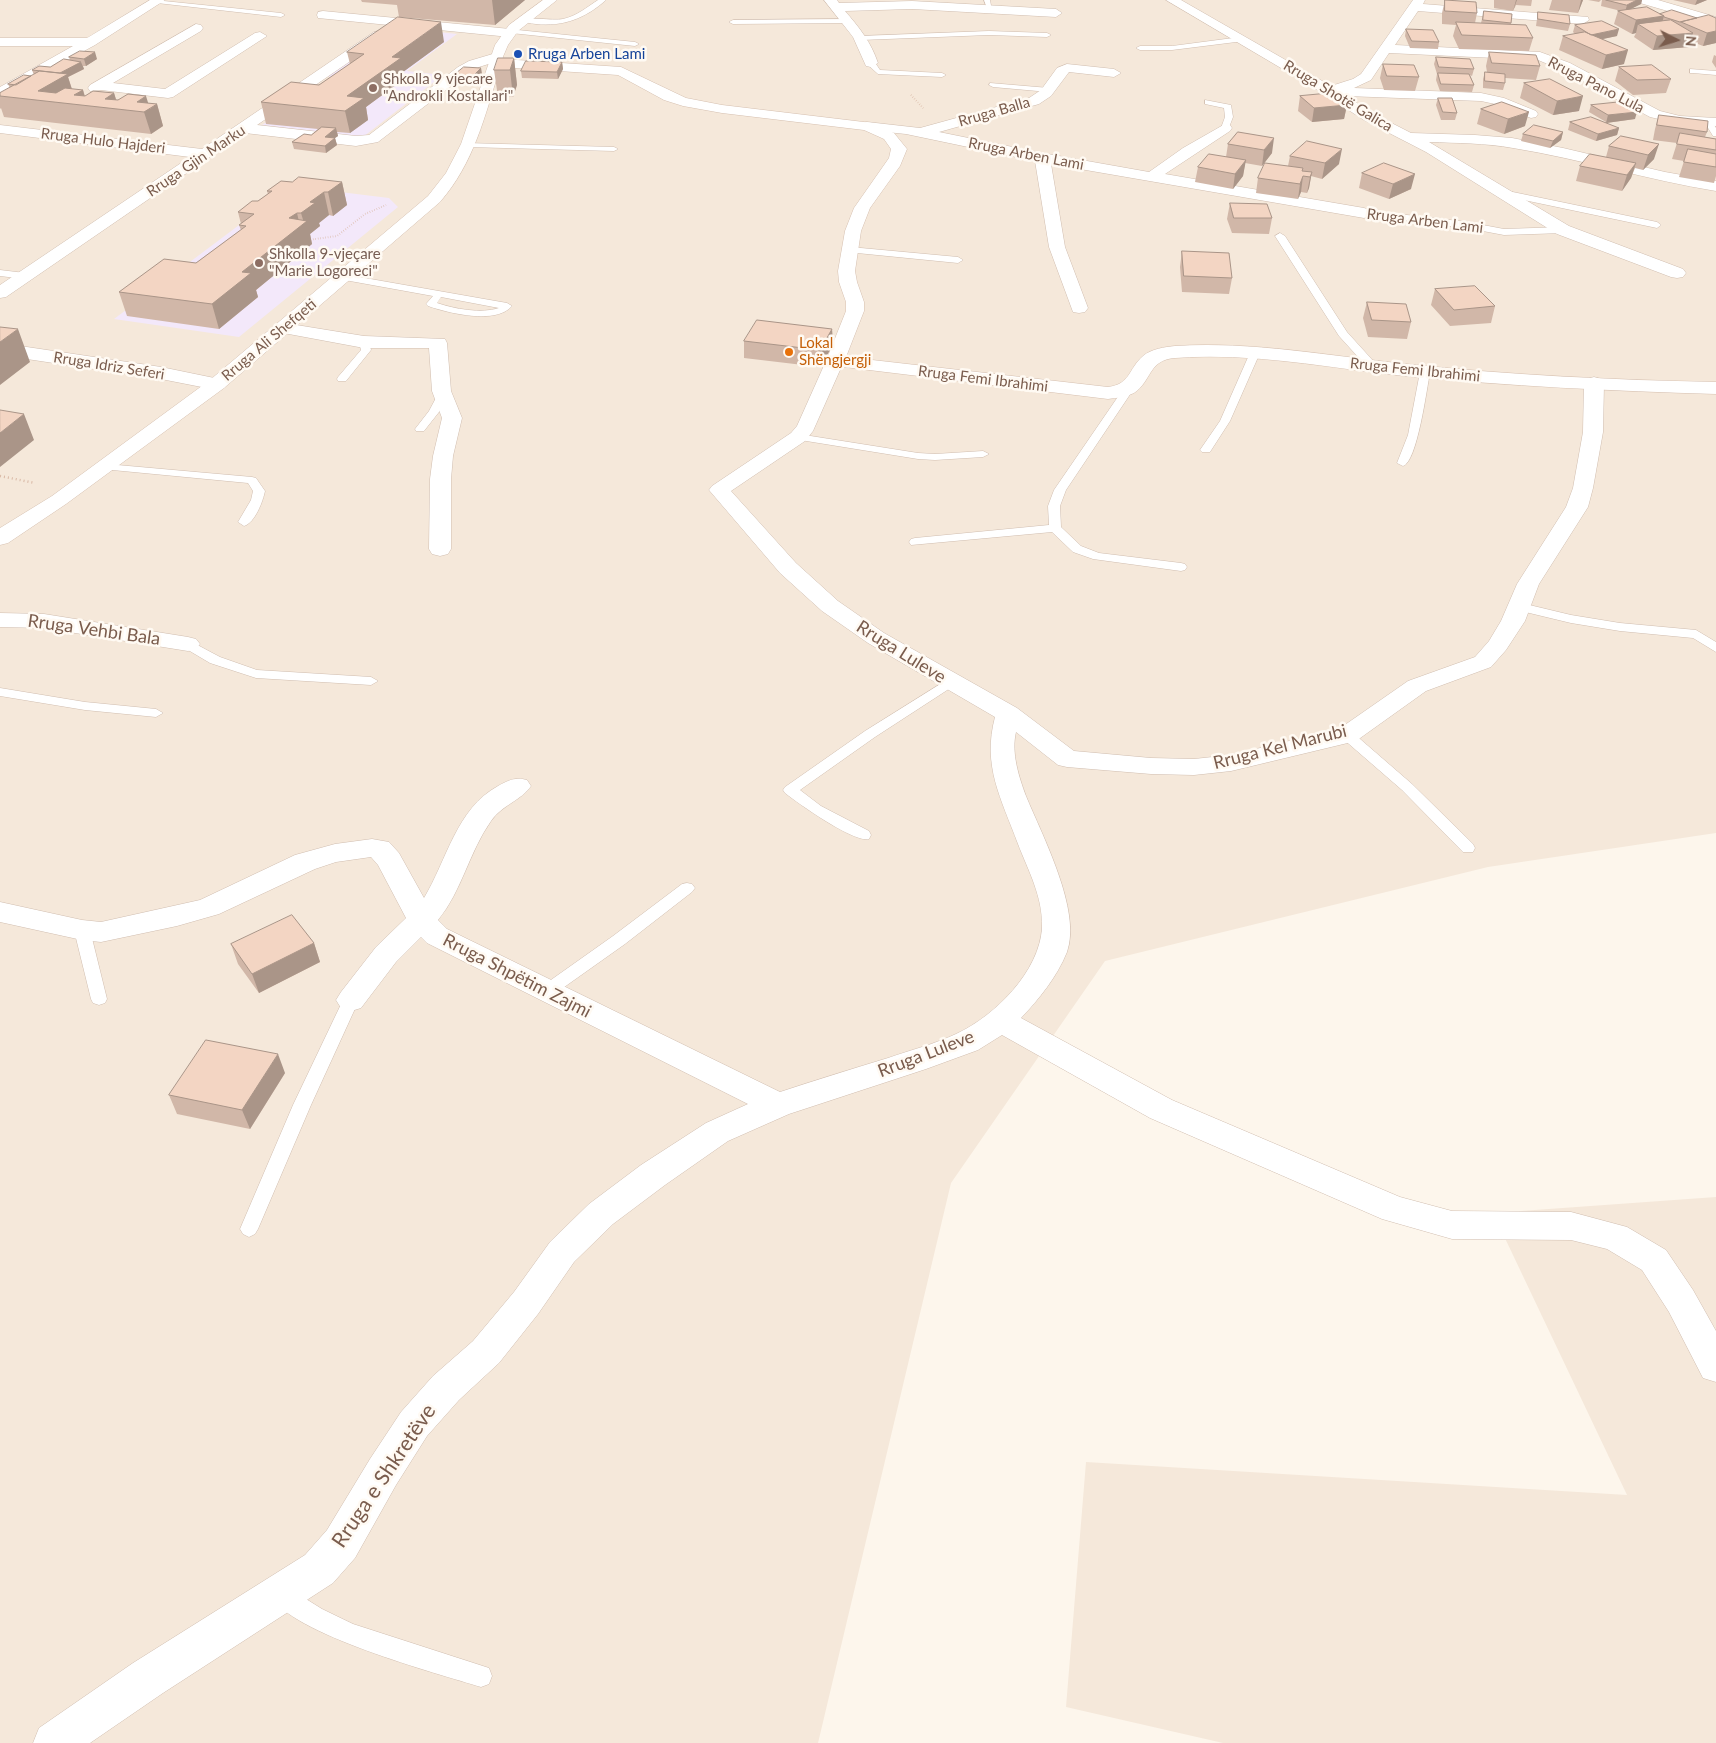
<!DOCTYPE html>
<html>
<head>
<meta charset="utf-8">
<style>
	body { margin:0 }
	#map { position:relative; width:1716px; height:1743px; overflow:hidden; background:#fdf6ec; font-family:Lato,sans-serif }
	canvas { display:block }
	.north { position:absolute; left:1651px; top:15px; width:50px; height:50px; -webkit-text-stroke:4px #fffaf3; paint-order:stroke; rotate:95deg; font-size:14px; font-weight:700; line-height:20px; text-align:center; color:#7a5c4d }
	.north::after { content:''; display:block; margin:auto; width:18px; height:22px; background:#7a5c4d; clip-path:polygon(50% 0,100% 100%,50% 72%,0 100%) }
</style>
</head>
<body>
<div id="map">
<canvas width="1716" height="1743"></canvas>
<div class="north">N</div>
</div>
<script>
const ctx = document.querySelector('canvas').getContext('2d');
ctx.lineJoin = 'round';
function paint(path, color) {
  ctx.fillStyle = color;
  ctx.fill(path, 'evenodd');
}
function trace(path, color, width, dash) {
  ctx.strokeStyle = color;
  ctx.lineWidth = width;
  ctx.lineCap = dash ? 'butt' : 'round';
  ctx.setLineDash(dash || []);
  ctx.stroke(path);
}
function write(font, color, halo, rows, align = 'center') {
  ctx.font = font + ' Lato,sans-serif';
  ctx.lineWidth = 5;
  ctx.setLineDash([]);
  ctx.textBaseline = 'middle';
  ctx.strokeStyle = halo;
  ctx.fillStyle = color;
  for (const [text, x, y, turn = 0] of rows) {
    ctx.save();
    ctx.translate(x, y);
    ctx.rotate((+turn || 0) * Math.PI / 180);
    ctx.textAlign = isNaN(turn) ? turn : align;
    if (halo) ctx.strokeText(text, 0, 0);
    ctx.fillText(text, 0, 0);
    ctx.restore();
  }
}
const residential = new Path2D(`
	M0 0H1716V833L1488 867 1105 961 951 1183 818 1743H0Z
	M1716 1197V1743H1223L1066 1707 1086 1462 1627 1495 1493 1213Z`);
const education = new Path2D(`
	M394 27 457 34 407 71 443 75 363 137 262 125 333 80 326 74Z
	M291 186 389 198 398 207 239 337 114 319Z`);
const pathFar1 = new Path2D(`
	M911 95 924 109
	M308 240 337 236 365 214 386 205`);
const path = new Path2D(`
	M0 476 35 483`);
const lane = new Path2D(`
	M154 0 281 13 285 15 281 17 157 3Z
	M598 0H606C586 18 563 27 536 24 530 23 525 23 520 20 527 16 552 21 563 19 577 16 587 7 598 0Z
	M984 0H990L992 11H988Z
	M851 19 852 21 848 23 733 24 729 22 733 20Z
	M508 29 635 42 639 44 635 46 511 33H508Z
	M989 31 1047 33 1051 35 1047 37 989 35 861 40 857 38 861 36Z
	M1241 37H1244V41L1172 50H1140L1136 48 1140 46H1172Z
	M868 61H874L880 70 942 73 946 75 942 77 878 74 868 65Z
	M1690 69 1716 71V75L1693 73H1690Z
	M990 83 1049 88 1053 90 1049 92 993 87 989 85Z
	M1205 100 1231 105 1233 117 1228 130 1221 128 1225 117 1224 108 1205 104Z
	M1706 121 1713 123 1716 128V136H1713L1705 123Z
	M465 143 614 147 618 149 614 151 468 147H465Z
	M1503 190 1657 222 1661 225 1657 228 1500 195V191Z
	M1364 210 1467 222 1504 229 1563 227 1568 230 1563 233 1504 235 1467 228 1361 215V211Z
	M1280 233 1285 236 1347 332 1376 364 1377 366 1376 368H1368L1339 336 1275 236Z
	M850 247 958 257 963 260 958 263 847 252 845 250Z
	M0 270 25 273 30 276 25 279 0 276Z
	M342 274 507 303 512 306C496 325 448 313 428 306L426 304 433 296 339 279 337 277ZM441 297 499 308C481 314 455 309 437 303Z
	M364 339 369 342 371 350 346 381H338L337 379 338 377 361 350 359 342Z
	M1254 352 1259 355 1230 421 1210 452H1202L1200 450 1220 421 1249 355Z
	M1425 369 1430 372C1427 388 1417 463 1403 466L1397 463 1408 435 1420 372Z
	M1130 384 1135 387 1066 490 1060 506 1061 527 1081 546 1099 553 1181 563 1185 564 1187 567 1185 570 1181 571 1093 559 1073 552 1052 532 911 545 909 542 911 539 915 538 1049 525 1048 506 1054 490 1126 385Z
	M442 393 447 396 439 412 424 431H416L415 429 429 411 438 394Z
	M798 434 918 453 935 454 983 451 989 454 983 457 935 460 918 459 794 439 793 437 794 435Z
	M106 464 252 477 256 478 265 491C263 501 255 523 244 526L238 522 251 500 253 491 248 483 102 469 100 467Z
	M1521 603 1571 615 1620 623 1696 630 1716 642V652L1693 638 1620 631 1571 623 1517 610 1515 607 1517 604Z
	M188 640 220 657 257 670 371 677 378 681 371 685 256 678 210 663 183 647 182 644Z
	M950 678 955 679 957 682 955 685 875 737 800 790 821 806 869 831 871 835 869 839C854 843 799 804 785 793L783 790 785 787 865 731Z
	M0 688 85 702 156 709 163 713 156 717 85 710 0 696Z
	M1347 731 1352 732 1412 784 1473 844 1475 848 1473 852H1463L1402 790 1342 738 1340 735 1342 732Z
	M687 883 692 884 695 888 692 892 625 944 553 995 547 997 541 995 539 991 541 987 613 936 682 884Z
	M82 924 87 926 90 930 107 999 105 1003 99 1005 93 1003 91 999 74 930 77 926Z
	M351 994 357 996 359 1000 311 1105 258 1229 255 1234 249 1237 243 1234 240 1229 293 1105 343 1000 345 996Z
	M282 1584 322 1609 353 1624 489 1668 492 1676 489 1684 481 1687C439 1674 287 1633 271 1595L274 1587Z`);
const street = new Path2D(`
	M150 0H165L95 45 0 97V87L73 46H0V38H87Z
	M824 0H837L839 3 912 1 1056 9 1062 13 1056 17 912 9 845 11C859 27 871 42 878 63L871 67 866 66 853 37Z
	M1166 0H1181L1331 86 1353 79 1361 74 1413 0H1425L1423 4 1588 17 1589 20 1583 24 1418 11 1395 45 1540 52 1570 63 1660 111 1680 116 1716 118V126L1680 124 1650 117 1560 69 1538 60 1389 53 1371 80 1354 88 1481 93 1504 98 1536 111 1538 114 1536 117 1531 118 1495 104 1481 101 1346 96 1374 114 1411 133 1475 135 1512 138 1563 148 1665 172 1716 181V191C1648 180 1581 159 1513 148 1485 143 1457 143 1429 142L1569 226 1683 269 1686 273 1683 277 1677 278 1671 277 1557 234 1426 152 1364 120 1308 84Z
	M1638 0H1658L1716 17V25L1640 3Z
	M323 11 510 29 517 33 510 37 318 18 317 15 318 12Z
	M196 24 201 25 203 28 201 31 113 83 165 89 255 33 260 32 267 36 173 97 168 98 101 90 90 91 88 88 90 85Z
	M379 31 386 35 384 38 257 125 356 136 369 135 458 67 469 61 496 53 503 57 501 60 479 67 468 73 378 142 356 146 245 133 6 297 0 298V285L190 157 0 133V125L202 149 374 32Z
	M1067 64 1114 69 1121 73 1114 77 1069 72 1051 96 1039 104 939 132 1042 153 1149 172 1183 148 1225 124 1230 125 1232 128 1230 131 1165 174 1364 208 1370 210 1372 213 1370 216 1364 218 1051 164 1065 247 1088 308 1085 312 1079 313 1073 312 1049 247 1035 161 906 134 867 130 862 129 860 126 862 123 867 122 920 128 1029 98 1041 90 1057 68Z
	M284 323 364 336 445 339 447 343 451 391 462 418 453 456 451 479V549L448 554 440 556 432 554 429 549 430 479 433 456 442 418 432 391 429 348H364L278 332 275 328 278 324Z
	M0 343 161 367 224 380 227 384 224 388 217 390 161 379 0 355Z
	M835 355 842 357 844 361 813 431 805 441 731 491 796 563 838 601 884 633 1017 708 1074 751 1151 758 1194 759 1231 755 1339 729 1408 681 1475 657 1489 641 1501 621 1517 584 1566 507 1573 488 1583 432 1584 383 1587 379 1594 377 1601 379 1604 383 1603 432 1593 488 1588 507 1539 584 1525 621 1506 650 1491 667 1426 691 1356 741 1231 771 1194 775 1151 774 1067 767 1058 765 1016 732C1011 753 1019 777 1026 796 1042 835 1082 911 1067 952 1057 977 1039 999 1021 1018L1172 1100 1400 1197 1452 1211 1571 1212 1627 1227 1666 1250 1693 1290 1716 1331V1382L1703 1378 1669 1312 1642 1270 1607 1249 1571 1240 1452 1239 1382 1219 1150 1118 1002 1035 978 1050 926 1069 789 1114 728 1141 665 1185 613 1224 574 1262 538 1314 499 1363 459 1400 427 1436 396 1485 355 1558 333 1583 163 1693 90 1743H33L39 1728 133 1663 305 1555 327 1530 370 1459 401 1412 433 1376 473 1341 514 1292 550 1242 589 1204 641 1165 706 1123 748 1104 427 943 421 937 396 962 361 1008 351 1011 341 1008 336 1000 341 992 376 947 406 918 378 865 371 857 336 862 315 869 219 914 177 926 101 942 82 940 0 922V902L82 920 101 922 200 900 295 855 335 844 372 839 389 842 399 853 424 898C447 860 456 809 498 786 509 780 515 777 527 780L531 786C522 800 502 805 491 821 469 852 462 891 438 920L447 929 780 1092C816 1080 852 1069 888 1058 911 1050 935 1044 956 1034 995 1016 1040 971 1042 927 1043 897 1028 870 1018 844 1001 798 982 766 995 717L868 643 822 611 780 573 709 490 712 486 791 433 797 426 826 361 828 357Z
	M0 613 44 614 188 637 196 639 200 644 196 649 188 651 44 628 0 627Z`);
const secondary = new Path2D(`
	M543 0H557L518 31 508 45 502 59 621 67 686 98 722 105 872 123 894 133 907 149 900 166 870 208 861 231 855 271 857 282 864 302V311L846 357 1108 387C1131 384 1128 369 1143 356 1151 349 1165 347 1175 346 1252 341 1329 356 1406 364 1509 375 1612 380 1716 382V394C1612 391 1509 386 1405 376 1329 368 1252 352 1175 358 1148 360 1152 381 1134 393 1126 397 1116 398 1108 399L828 365 826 361 846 311V302L839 282 838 271 845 231 854 208 889 158 891 149 884 139 864 130 722 113 683 106 664 100 618 75 500 67C485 116 474 163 440 202L224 388 66 504 8 543 0 545V528L52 496 210 380 428 196 446 173 461 144 495 45 509 25Z`);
const wall = new Path2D(`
	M361 0H525L495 25 399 17 397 5 362 2Z
	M1445 0 1477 13 1475 23H1481L1484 11 1512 14 1511 24 1533 38 1529 51 1459 49 1453 36 1456 25 1442 24V13Z
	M1494 0H1532L1531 6 1516 5 1513 11 1494 8Z
	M1552 0H1583L1578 13 1549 10Z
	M1588 0H1601L1599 2Z
	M1602 0H1642L1641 4 1630 9 1660 14 1697 18H1716V43L1703 46 1690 41 1689 47 1653 50 1634 37 1636 33 1632 34 1614 24 1618 11H1621L1601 6Z
	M1673 0H1707L1695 5Z
	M1538 12 1570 24 1568 31 1536 26Z
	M1575 25 1617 36 1602 39 1624 64 1602 69 1559 50 1563 36 1575 34 1573 32Z
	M1406 29 1439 42 1438 49 1410 48 1405 36Z
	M444 42 403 72 404 79 366 107 368 120 350 133 337 132 338 136 335 138 337 145 326 153 294 149 292 142 311 135 318 129 266 124 261 102 319 85 350 64 347 52Z
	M1489 52 1540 66 1536 80 1505 78V83L1503 90 1483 88V79L1485 72H1487L1486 66Z
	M1714 55 1716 56V68L1712 62Z
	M69 57 97 59 86 66H83L84 69 68 77 72 89 83 90 85 96 114 93 116 100 157 104 163 126 151 134 4 117 1 108 0 109V93L10 88 8 84 34 75 32 70 50 67 70 60Z
	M1436 57 1474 69 1472 76 1470 75 1474 85 1472 92 1440 91 1436 80 1437 74 1434 64Z
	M514 58 517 85 513 97H498L494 70Z
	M562 62 563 69 558 79 522 78 521 71Z
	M1383 64 1419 77 1415 91 1384 90 1380 78Z
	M1619 67 1671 79 1666 93 1633 95 1615 81Z
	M481 68 482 75 473 85 455 82 454 75Z
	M1524 83 1579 111 1553 115 1520 98Z
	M1300 96 1347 105 1344 119 1312 122 1298 111Z
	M1438 98 1457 113 1455 120H1441L1436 105Z
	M1502 102 1525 126 1504 134 1477 124 1481 109Z
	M1591 105 1635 119 1606 123 1619 128 1617 135 1596 141 1568 130 1570 122H1606L1589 112Z
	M1659 115 1707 132 1705 137 1716 139V176L1714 183 1679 177 1684 161 1672 159 1677 143 1653 140 1655 129Z
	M1238 132 1272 153 1262 166 1245 163 1243 176 1233 189 1195 182 1198 167 1226 157 1228 144Z
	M1563 132 1561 140 1550 148 1521 141 1523 134Z
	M1621 136 1654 159 1643 170 1635 168 1631 178 1622 191 1576 181 1580 166 1606 157 1609 146Z
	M1290 156 1339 164 1322 179 1311 176 1309 188 1307 193 1301 192 1298 199 1256 193 1258 178 1288 166Z
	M1362 173 1411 189 1389 199 1359 188Z
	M292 182H342L347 205 333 216 329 215 319 223 320 226 310 234 312 244 256 290 258 297 219 329 127 316 119 292 196 263 241 230 239 225 241 224 238 212 258 201 268 194 267 191Z
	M1230 203 1272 218 1269 234 1232 233 1227 219Z
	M1182 251 1232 278 1229 294 1182 292 1180 267Z
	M1435 289 1495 306 1491 323 1450 326 1431 305Z
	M1367 302 1411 322 1407 339 1368 337 1363 318Z
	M832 329 833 345 820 367 744 358V341Z
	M314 943 320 962 259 993 238 964 231 944Z
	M285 1073 250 1129 177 1114 169 1095Z`);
const shadedWall = new Path2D(`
	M492 0H525L495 25Z
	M1516 0H1517L1513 11Z
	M1581 0H1583L1578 13Z
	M1637 0H1642L1641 4 1625 12 1627 5Z
	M1697 0H1707L1695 5Z
	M1664 16 1660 30 1638 24 1636 33 1632 34 1636 20Z
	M441 22 444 42 403 72 404 79 366 107 368 120 350 133 345 111 347 96 392 57Z
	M1619 29 1617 36 1589 42 1591 35Z
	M1716 31V43L1703 46 1707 33Z
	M1693 33 1689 47 1653 50 1657 36Z
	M1628 50 1624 64 1602 69 1606 55Z
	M95 52 97 59 86 66 84 59Z
	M514 58 517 85 513 97 510 70Z
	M81 62 84 69 68 77 74 96 38 91 60 73Z
	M562 62 563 69 558 79 557 72Z
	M481 68 482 75 473 85 472 77Z
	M83 90 87 106 74 95Z
	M114 93 119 109 105 99Z
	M146 96 150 109 157 104 163 126 151 134 144 112 137 102Z
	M1583 96 1579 111 1553 115 1557 101Z
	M1347 105 1344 119 1312 122 1314 108Z
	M1529 112 1525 126 1504 134 1508 119Z
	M1637 112 1635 119 1606 123 1608 115Z
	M336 128 338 136 332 140 335 138 337 145 326 153 325 146V137Z
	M1619 128 1617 135 1596 141 1598 134Z
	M1563 132 1561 140 1550 148 1553 141Z
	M1274 138 1272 153 1262 166 1264 150Z
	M1659 144 1654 159 1643 170 1648 155Z
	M1342 149 1339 164 1322 179 1325 163Z
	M1246 160 1243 176 1233 189 1235 174Z
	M1636 163 1631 178 1622 191 1627 175Z
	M1312 172 1309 188 1307 193 1310 177Z
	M1415 174 1411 189 1389 199 1393 184Z
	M1303 176 1301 192 1298 199 1300 184Z
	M342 182 347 205 333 216 328 192Z
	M324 192 329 215 319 223 320 226 310 234 312 244 256 290 258 297 219 329 212 304 289 218 297 213 300 226 304 223 301 213 310 202Z
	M18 329 30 362 0 385V342Z
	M832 329 833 345 820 367V350Z
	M24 414 34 440 0 467V433Z
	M314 943 320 962 259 993 252 974Z
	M278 1054 285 1073 250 1129 242 1110Z`);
const building = new Path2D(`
	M1445 0 1476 2 1477 13 1445 11Z
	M1606 0H1637L1627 5Z
	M1647 7 1664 16 1636 20 1618 11Z
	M1672 10 1697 18 1680 22 1664 17V16L1660 14Z
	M1484 11 1512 14 1511 23 1483 20Z
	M1538 12 1569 15 1570 24 1538 19Z
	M1709 15 1716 18V31L1707 33 1681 22Z
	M398 17 441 22 392 57 401 58 347 96 364 98 345 111 261 102 291 82 319 85 364 54 347 52Z
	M1671 20 1693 33 1657 36 1638 24Z
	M1602 21 1619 29 1591 35 1575 25Z
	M1456 22 1526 25 1533 38 1462 35Z
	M1406 29 1433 30 1439 42 1412 41Z
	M1585 32 1628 50 1606 55 1563 36Z
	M80 51 95 52 84 59 69 57Z
	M1489 52 1536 55 1540 66 1492 63Z
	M1436 57 1470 59 1474 69 1439 67Z
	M498 58H514L510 70H494Z
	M64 59 81 62 60 73 32 70 39 66 50 67Z
	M526 61 562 62 557 72 521 71Z
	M1383 64 1414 65 1419 77 1387 76Z
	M1652 65 1671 79 1637 80 1619 67Z
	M464 67 481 68 472 77 454 75Z
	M40 71 68 74 38 91 56 93 65 88 83 90 74 95 85 96 93 91 114 93 105 99 118 100 128 94 146 96 137 102 157 104 144 112 0 96V93Z
	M1485 72 1505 74V83L1485 81Z
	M1438 73 1469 74 1474 85 1441 84Z
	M24 75 31 76 16 85 8 84Z
	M1550 79 1583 96 1557 101 1524 83Z
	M1332 93 1347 105 1314 108 1300 96Z
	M1438 98H1452L1457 113 1443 112Z
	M1502 102 1529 112 1508 119 1481 109Z
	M1620 102 1637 112 1608 115 1591 105Z
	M1659 115 1708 121 1707 132 1657 125Z
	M1591 117 1619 128 1598 134 1570 122Z
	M1534 125 1563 132 1553 141 1523 134Z
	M322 127 336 128 325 137 335 138 325 146 292 142 304 134 311 135Z
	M1238 132 1274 138 1264 150 1228 144Z
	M1680 133 1716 139V150L1677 144Z
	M1621 136 1659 144 1648 155 1609 146Z
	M1307 141 1342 149 1325 163 1290 156Z
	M1688 149 1716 154V167L1684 162Z
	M1209 154 1246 160 1235 174 1198 167Z
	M1590 154 1636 163 1627 175 1580 166Z
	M1265 163 1303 168 1302 171 1312 172 1310 177 1303 176 1300 184 1258 178Z
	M1384 163 1415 174 1393 184 1362 173Z
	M299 177 342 182 328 192H324L310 202 315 203 301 213H297L289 218 307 221 242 272 251 273 212 304 119 292 164 259 196 263 246 226 239 225 254 214 238 212 252 201H258L272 191H267L281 181 292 182Z
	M1230 203 1267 204 1272 218H1234Z
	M1182 251 1229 253 1232 278 1184 276Z
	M1475 286 1495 306 1454 310 1435 289Z
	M1367 302 1406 304 1411 322 1372 320Z
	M757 320 832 329 820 350 744 341Z
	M0 327 18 329 0 342Z
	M0 410 24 414 0 433Z
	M292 915 314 943 252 974 231 944Z
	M206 1040 278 1054 242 1110 169 1095Z`);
const markers = [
	[518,54,5,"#1a4fb4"],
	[373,88,5,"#8d6e63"],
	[259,263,5,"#8d6e63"],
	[789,352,5,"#e8710a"]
];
const farTransitnames = [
	["Rruga Arben Lami",528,54]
];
const farEducationnames = [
	["Shkolla 9 vjecare",383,79],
	["\"Androkli Kostallari\"",383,96],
	["Shkolla 9-vjeçare",269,254],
	["\"Marie Logoreci\"",269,271]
];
const farStreetnames = [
	["Rruga Pano Lula",1596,85,27],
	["Rruga Shotë Galica",1338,96,31],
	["Rruga Balla",994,112,-16],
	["Rruga Hulo Hajderi",103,141,7],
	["Rruga Arben Lami",1026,154,11],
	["Rruga Gjin Marku",196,161,-34],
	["Rruga Arben Lami",1425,221,7],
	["Rruga Ali Shefqeti",269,340,-40],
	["Rruga Idriz Seferi",109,366,9],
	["Rruga Femi Ibrahimi",1415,370,6],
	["Rruga Femi Ibrahimi",983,379,7]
];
const farFoodnames = [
	["Lokal",799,343],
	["Shëngjergji",799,360]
];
const streetNames = [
	["Rruga Vehbi Bala",94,630,8],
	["Rruga Luleve",901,652,32],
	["Rruga Kel Marubi",1280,747,-14],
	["Rruga Shpëtim Zajmi",517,976,27],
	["Rruga Luleve",926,1054,-21]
];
const nearStreetnames = [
	["Rruga e Shkretëve",384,1476,-56]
];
paint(residential, '#f5e8da');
paint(education, '#f3e8fa');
trace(lane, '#d1beb0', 1);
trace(street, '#d1beb0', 1);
trace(secondary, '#d6c0b0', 1);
trace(pathFar1, '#d9b8a5', 2, [0.5, 2]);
trace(path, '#d9b8a5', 2.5, [1, 3]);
paint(lane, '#fff');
paint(street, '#fff');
paint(secondary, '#fff');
paint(wall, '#d1b7a8');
paint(shadedWall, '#aa9588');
paint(building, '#f3d5c3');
trace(building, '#aa9588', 1);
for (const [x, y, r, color] of markers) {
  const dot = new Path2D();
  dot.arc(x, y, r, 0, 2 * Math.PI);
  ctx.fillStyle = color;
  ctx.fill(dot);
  trace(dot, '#fffaf3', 2);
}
write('15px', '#164399', '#fffaf3', farTransitnames, 'left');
write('15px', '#785e54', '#fffaf3', farEducationnames, 'left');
write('15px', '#7a5c4d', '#fffaf3', farStreetnames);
write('15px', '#c56008', '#fffaf3', farFoodnames, 'left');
write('18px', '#7a5c4d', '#fffaf3', streetNames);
write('21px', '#7a5c4d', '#fffaf3', nearStreetnames);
</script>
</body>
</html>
